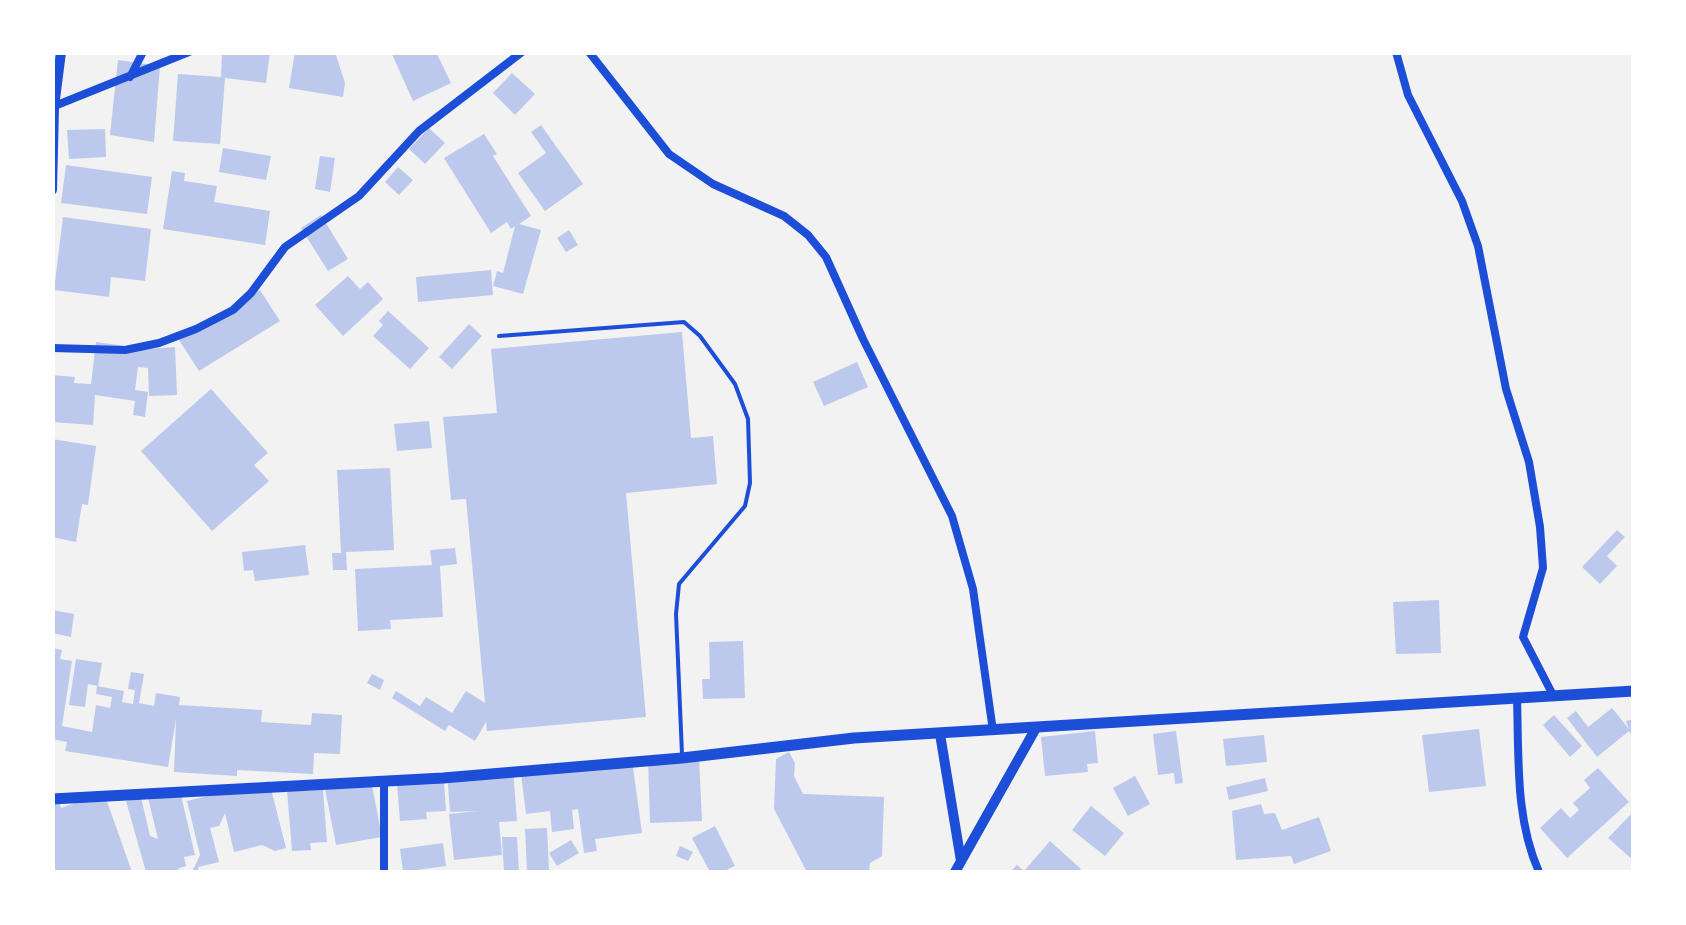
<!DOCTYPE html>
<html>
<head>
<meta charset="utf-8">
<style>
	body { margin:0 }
	#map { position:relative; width:1686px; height:925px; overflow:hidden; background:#f2f2f2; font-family:Ubuntu,sans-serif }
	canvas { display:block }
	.frame { position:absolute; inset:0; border:55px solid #fff; pointer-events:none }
</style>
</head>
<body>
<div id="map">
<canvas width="1686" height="925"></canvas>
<div class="frame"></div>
</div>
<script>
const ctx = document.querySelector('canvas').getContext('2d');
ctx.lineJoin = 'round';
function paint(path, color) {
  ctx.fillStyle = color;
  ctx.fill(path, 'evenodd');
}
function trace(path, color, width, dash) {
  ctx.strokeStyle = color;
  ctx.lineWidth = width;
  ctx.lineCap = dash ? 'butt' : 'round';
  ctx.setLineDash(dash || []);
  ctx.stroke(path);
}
const building = new Path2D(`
	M222 52H270L266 83 225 78 220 144 173 141 178 74 221 77Z
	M295 52H335L345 83 343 97 289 88Z
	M391 52H436L451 83 413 101Z
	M118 60 160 66 154 142 110 135Z
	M512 73 535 94 515 115 493 93Z
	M541 125 583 184 545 211 518 173 546 153 531 132Z
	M429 128 445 143 425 164 409 149Z
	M105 129 106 157 69 159 67 130Z
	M484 134 497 154 493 156 531 216 519 224 541 230 523 294 493 286 497 271 503 273 515 226 511 229 507 222 491 233 444 158Z
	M223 148 271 156 266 180 219 172Z
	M320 156 335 158 330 192 315 189Z
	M66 165 152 177 147 214 61 203Z
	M398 167 413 180 399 195 385 182Z
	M172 171 185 173 184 181 217 186 214 202 270 211 265 245 163 229Z
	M321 215 348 259 328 271 301 228Z
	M63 217 151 229 145 281 111 277 109 297 54 290Z
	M569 230 578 245 566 252 557 238Z
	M491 270 493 295 418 302 416 277Z
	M348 276 360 289 368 282 383 299 343 336 315 305Z
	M260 290 280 321 199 371 179 340Z
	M388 311 429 348 410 369 373 336 383 325 379 321Z
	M469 324 482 336 452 369 439 357Z
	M682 332 691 438 713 436 717 484 626 493 646 717 487 731 486 722 475 741 449 725 445 731 392 698 396 691 420 706 426 697 452 713 466 691 485 703 466 499 451 500 443 417 497 413 491 349Z
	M96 342 147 349 175 347 177 395 149 396 148 368 138 367 135 390 148 392 145 417 133 415 135 401 95 395 93 425 52 422V375L75 377 74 383 91 384Z
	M857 362 868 387 824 406 813 382Z
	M211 389 268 453 254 465 269 481 212 531 141 451Z
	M429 421 432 448 397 451 394 424Z
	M52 439 96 446 88 505 82 504 76 542 52 537Z
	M390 468 394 550 346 552 347 570H333L332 553H341L337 470Z
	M1617 530 1625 537 1607 556 1617 566 1600 584 1582 567Z
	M305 545 309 575 255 581 253 570 244 571 242 552Z
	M455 548 457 564 440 566 443 617 390 620 391 629 358 631 355 569 432 565 430 550Z
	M1439 600 1441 653 1396 654 1393 602Z
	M52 610 74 614 71 637 52 633Z
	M743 641 745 698 703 699 702 679H710L709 642Z
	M52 648 62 650 60 659 72 661 62 726 92 732 96 705 110 708 112 697 96 694 97 686 124 691 122 702 133 704 135 690 128 689 131 672 144 674 139 703 154 706 156 693 180 697 179 705 262 710 261 722 311 725 312 713 342 715 340 754 314 753 313 774 237 770V776L174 772 176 719 168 767 65 751 67 742 52 739Z
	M76 659 102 663 98 686 88 684 85 707 69 705Z
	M372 674 384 680 380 690 367 683Z
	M1612 708 1629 729 1626 721 1634 719V741L1629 731 1597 757 1567 718 1576 711 1588 727Z
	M1554 715 1582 746 1570 757 1543 725Z
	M1479 729 1486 786 1429 792 1422 735Z
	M1095 731 1098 763 1087 764 1088 772 1045 776 1041 737Z
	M1176 731 1183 783 1175 784 1174 773 1158 775 1153 734Z
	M1264 735 1267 762 1226 766 1223 739Z
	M789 752 795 763 794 776 803 794 884 797 882 856 870 863 869 872H807L774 809 776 759Z
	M699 756 702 821 650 823 648 758Z
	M632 760 642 833 595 839 597 851 584 853 578 809 572 810 574 829 552 832 550 811 526 814 521 774Z
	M1598 768 1629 802 1567 858 1540 828 1561 808 1570 818 1579 810 1573 803 1590 788 1584 780Z
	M513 769 517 821 499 822 502 855 454 860 449 814 478 811 450 812 447 773Z
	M1135 776 1150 804 1128 816 1113 788Z
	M1265 778 1268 791 1229 800 1226 787Z
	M371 780 382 837 336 845 325 789Z
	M269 781 286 848 275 851 262 845 234 852 225 813 219 826 210 828 219 862 198 867 199 872H192L200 855 187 801Z
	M444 781 446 811 426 812 427 819 400 821 397 784Z
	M323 790 327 842 310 843 311 850 292 851 287 791Z
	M180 791 195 855 184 857 186 866 177 869 185 872H146L126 801 141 797 150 836 158 839 148 798Z
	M104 793 132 872H54L52 795 56 794 61 808Z
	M1261 804 1264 814 1275 813 1282 830 1319 817 1331 851 1294 864 1291 856 1236 860 1232 811Z
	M1091 806 1124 833 1105 856 1072 830Z
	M1634 811V861L1608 838Z
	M715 826 735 866 722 872H710L692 838Z
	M547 828 549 870 527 871 525 829Z
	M502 837H517L519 872H504Z
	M571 840 579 853 557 866 549 853Z
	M1050 841 1081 869 1078 872H1010L1017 865 1024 871Z
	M443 843 446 866 403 872 400 849Z
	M680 846 693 852 688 861 676 856Z`);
const service = new Path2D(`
	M499 336 684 322 700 336 735 384 748 419 750 483 745 506 679 584 676 614 682 754`);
const minor = new Path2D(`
	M589 52 669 154 713 184 784 216 808 235 826 257 863 339 952 516 973 589 993 731
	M1396 52 1408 95 1462 201 1478 246 1506 389 1529 462 1540 527 1543 568 1523 637 1554 697
	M130 77 143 52
	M52 107 189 52
	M52 348 125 350 159 343 196 329 233 310 251 293 285 247 359 196 419 131 522 52
	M1517 699C1519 758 1515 818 1539 872
	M384 872V781`);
const tertiary = new Path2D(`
	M52 190 54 107 61 52
	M940 734 961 861
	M955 872 1036 728`);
const secondary = new Path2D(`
	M52 799 443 778 682 758 854 738 1634 691`);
paint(building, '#bdc9ec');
trace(service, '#1d4ed8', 4);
trace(minor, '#1d4ed8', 8);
trace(tertiary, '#1d4ed8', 10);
trace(secondary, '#1d4ed8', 11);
</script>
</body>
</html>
